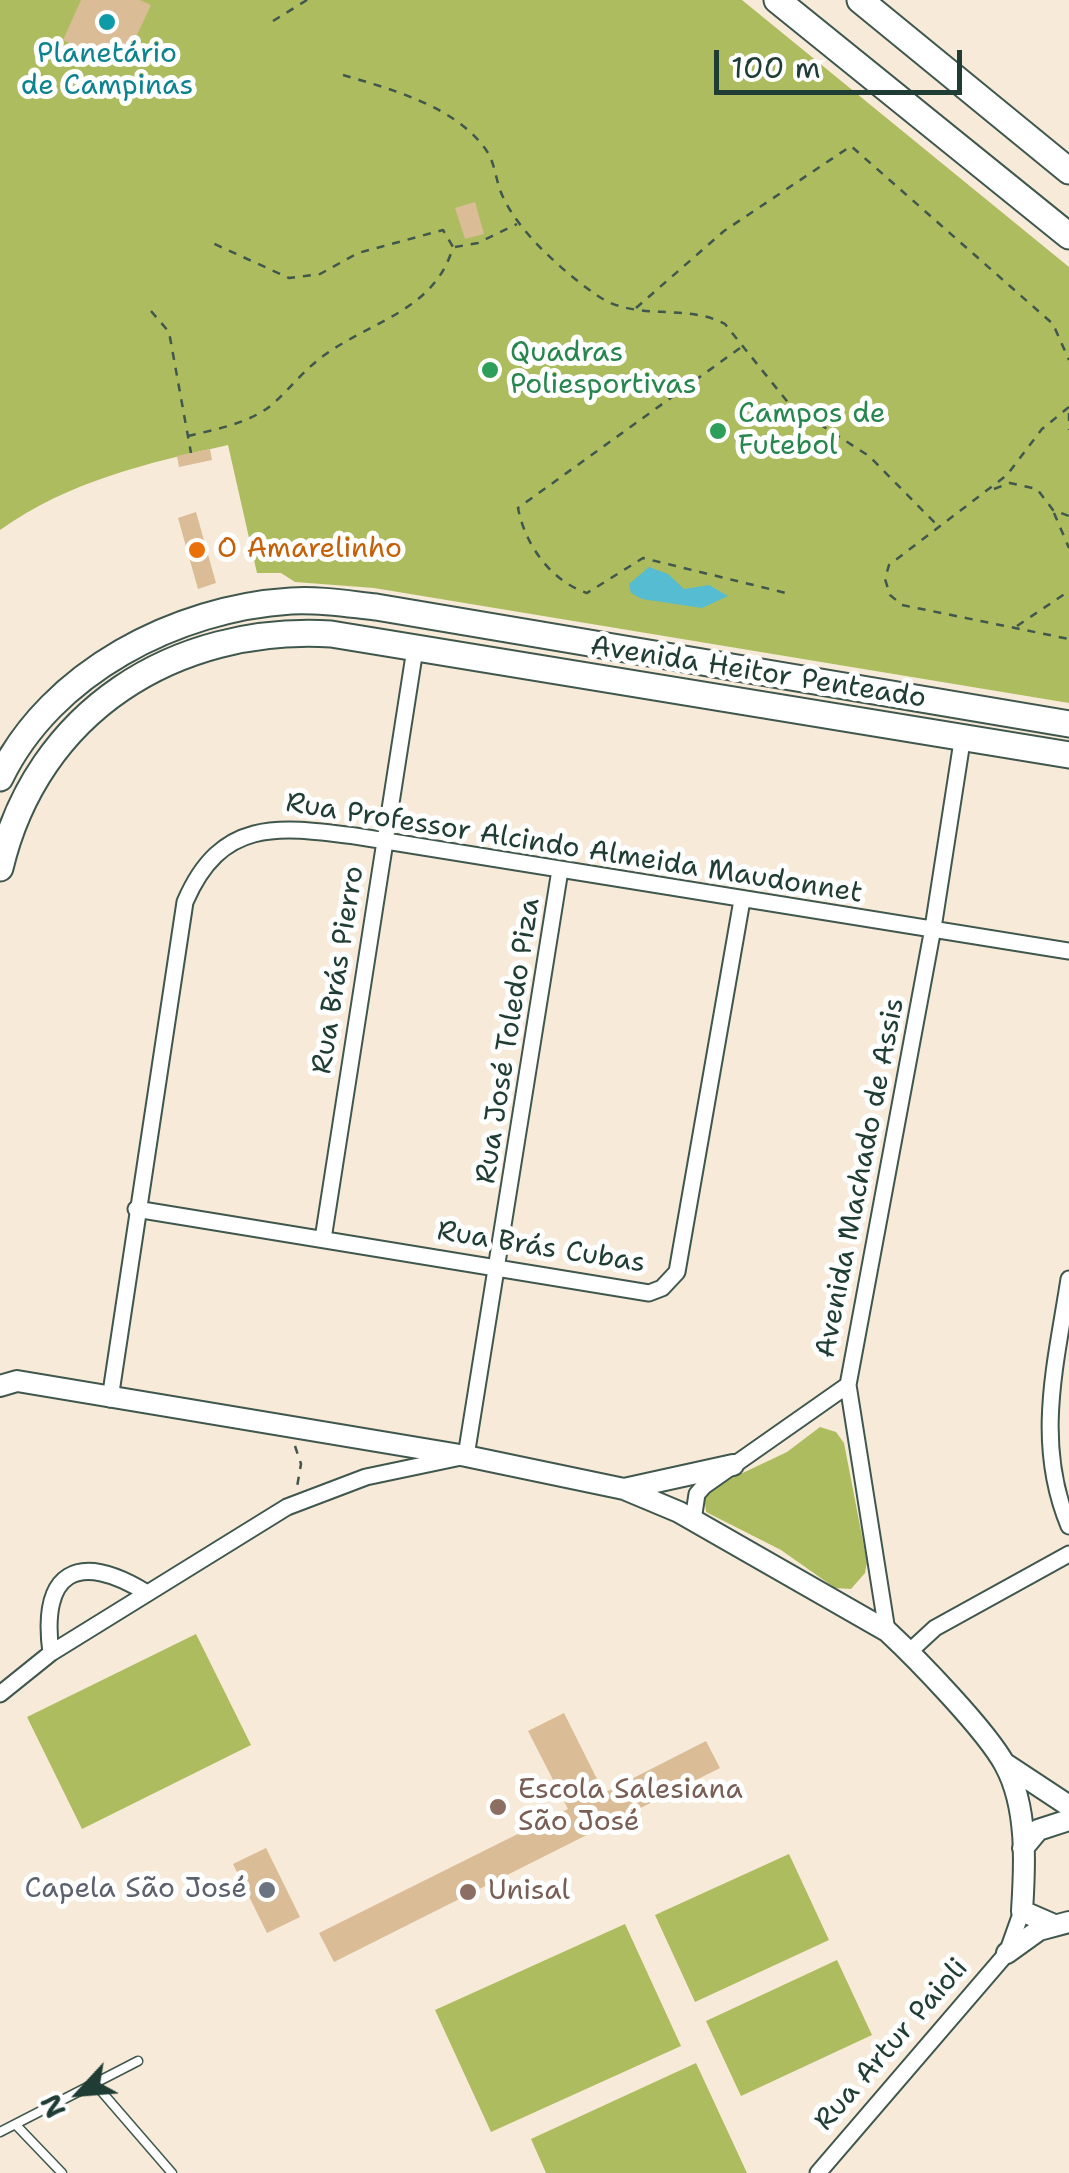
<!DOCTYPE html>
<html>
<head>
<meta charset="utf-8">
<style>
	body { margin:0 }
	#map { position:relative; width:1069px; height:2173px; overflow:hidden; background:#f7ead8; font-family:"Shantell Sans",sans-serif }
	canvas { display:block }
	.north { position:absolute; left:30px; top:2043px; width:100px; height:100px; -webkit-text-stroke:8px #fff; paint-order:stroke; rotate:244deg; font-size:28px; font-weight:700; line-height:40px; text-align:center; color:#1f3d34 }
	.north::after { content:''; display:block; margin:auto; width:35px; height:45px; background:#1f3d34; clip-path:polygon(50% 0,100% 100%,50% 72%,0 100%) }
	.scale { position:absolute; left:714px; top:50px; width:248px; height:45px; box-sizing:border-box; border:5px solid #1f3d34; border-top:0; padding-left:12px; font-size:30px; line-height:35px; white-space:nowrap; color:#1f3d34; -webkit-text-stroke:8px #fff; paint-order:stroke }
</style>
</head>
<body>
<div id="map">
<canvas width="1069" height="2173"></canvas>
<div class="north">N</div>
<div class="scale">100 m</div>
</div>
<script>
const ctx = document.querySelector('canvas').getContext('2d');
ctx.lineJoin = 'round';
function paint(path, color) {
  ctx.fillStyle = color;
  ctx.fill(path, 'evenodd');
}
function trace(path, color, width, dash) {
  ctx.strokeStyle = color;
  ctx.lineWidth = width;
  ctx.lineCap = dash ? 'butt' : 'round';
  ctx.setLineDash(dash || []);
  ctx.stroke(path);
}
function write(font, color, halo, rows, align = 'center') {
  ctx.font = font + ' "Shantell Sans",sans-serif';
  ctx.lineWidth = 10;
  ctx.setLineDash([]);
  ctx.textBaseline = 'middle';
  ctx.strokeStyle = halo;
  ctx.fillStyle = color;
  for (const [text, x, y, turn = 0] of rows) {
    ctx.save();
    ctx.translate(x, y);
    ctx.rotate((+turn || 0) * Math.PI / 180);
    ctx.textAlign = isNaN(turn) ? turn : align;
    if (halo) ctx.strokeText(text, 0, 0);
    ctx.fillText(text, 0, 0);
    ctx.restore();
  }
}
const green = new Path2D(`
	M0 0H742L1069 267V703L374 588 295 582 281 573H257L228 445C147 463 69 481 0 530Z
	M820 1427 836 1432 844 1443 867 1562 865 1573 851 1589 835 1588 781 1550 706 1512 704 1495 709 1489 787 1452Z
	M196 1634 251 1745 82 1829 27 1717Z
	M789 1854 829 1940 695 2002 655 1915Z
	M625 1924 681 2046 491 2132 435 2010Z
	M837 1960 872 2035 741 2096 706 2021Z
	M696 2063 747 2173H546L531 2139Z`);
const water = new Path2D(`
	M649 567 668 574 684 589 709 585 728 596 702 608 642 599 631 593 629 584Z`);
const building = new Path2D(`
	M81 0H140L151 5 122 67 63 40Z
	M475 202 484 234 465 239 455 208Z
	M210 449 212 460 179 467 177 456Z
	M196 512 216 583 198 589 178 518Z
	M564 1713 604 1793 706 1741 720 1768 334 1962 319 1933 568 1809 528 1731Z
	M266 1848 300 1917 267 1933 233 1864Z`);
const path = new Path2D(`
	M273 21 307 0
	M343 75C391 89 453 106 484 147 496 162 495 181 503 197 520 234 566 274 598 296 636 322 687 303 725 324L790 405 869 456 938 526
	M455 247 478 243 517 224
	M636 308 724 231 851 146 1053 324 1069 360
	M151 311 169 332 191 453
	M740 348 518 508C525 545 551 581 587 593L643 558 786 593
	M1069 407 1042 429 1007 475 889 565 885 579 890 595 902 605 1069 639
	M1069 413V430
	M188 436C217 429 252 423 275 402 292 386 306 368 326 354 372 321 435 310 453 247L443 230 358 253 320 274 289 278 208 241
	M994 489 1010 483 1037 489 1053 510 1069 516
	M1054 513 1069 548
	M1017 626 1069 591
	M295 1446 301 1464 297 1487`);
const service = new Path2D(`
	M95 2084 172 2173
	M16 2125 62 2173
	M0 2132 138 2061`);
const minor = new Path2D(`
	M136 1209 649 1293 662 1288 677 1272 742 900
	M323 1239 415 649
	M1069 1279C1056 1364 1034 1442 1069 1526
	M110 1399 185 902C221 818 278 826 355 836L1069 951
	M693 1520 697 1494 704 1486 848 1385
	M887 1631 848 1385 933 928 963 735
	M909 1652 935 1628 1069 1554
	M51 1653C40 1572 77 1550 147 1593
	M0 1694 51 1653 287 1507 366 1477 466 1456 560 870
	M818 2173 1007 1953 1022 1911`);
const tertiary = new Path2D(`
	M0 1386 17 1381 466 1456 624 1489 679 1512 887 1631C916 1658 987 1731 1005 1765 1028 1807 1025 1865 1022 1911L1054 1925
	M624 1489 733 1465
	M1004 1763 1069 1806
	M1023 1848 1038 1830 1069 1820
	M1007 1953 1039 1930 1069 1922`);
const primary = new Path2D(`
	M777 0 1069 236
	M860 0 1069 171
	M0 778C51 672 177 608 291 601 319 599 348 604 376 607L1069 724
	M0 868C37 711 175 625 331 634L1069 755`);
const markers = [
	[107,22,10,"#0f9aa8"],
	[490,370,10,"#2e9e5b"],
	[718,431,10,"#2e9e5b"],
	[197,550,10,"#e8710a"],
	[498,1807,10,"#8d6e63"],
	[267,1890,10,"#6b7280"],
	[468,1892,10,"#8d6e63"]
];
const cultureNames = [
	["Planetário",107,55],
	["de Campinas",107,87]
];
const leisureNames = [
	["Quadras",510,354],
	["Poliesportivas",510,386],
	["Campos de",738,415],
	["Futebol",738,447]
];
const foodNames = [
	["O Amarelinho",217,550]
];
const streetNames = [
	["Avenida Heitor Penteado",758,673,9],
	["Rua Professor Alcindo Almeida Maudonnet",574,849,9],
	["Rua Brás Pierro",339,970,-81],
	["Rua José Toledo Piza",509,1041,-81],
	["Avenida Machado de Assis",861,1178,-79],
	["Rua Brás Cubas",541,1248,9],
	["Rua Artur Paioli",892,2045,-49]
];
const educationNames = [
	["Escola Salesiana",518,1791],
	["São José",518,1823],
	["Unisal",488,1892]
];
const worshipNames = [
	["Capela São José",247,1890]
];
paint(green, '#adbc5e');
paint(water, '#55bcd2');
paint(building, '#dabc97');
trace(service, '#3f574d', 11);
trace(minor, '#3f574d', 19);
trace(tertiary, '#3f574d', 24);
trace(primary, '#3f574d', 29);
trace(path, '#3f574d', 2.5, [8, 8]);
trace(service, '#fff', 8);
trace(minor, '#fff', 15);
trace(tertiary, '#fff', 20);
trace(primary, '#fff', 25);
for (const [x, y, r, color] of markers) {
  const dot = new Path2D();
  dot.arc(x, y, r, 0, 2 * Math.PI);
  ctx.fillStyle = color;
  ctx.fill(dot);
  trace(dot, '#fff', 4);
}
write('28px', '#0d838f', '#fff', cultureNames);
write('28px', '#27864d', '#fff', leisureNames, 'left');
write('28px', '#c56008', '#fff', foodNames, 'left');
write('28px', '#1f3d34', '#fff', streetNames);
write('28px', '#785e54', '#fff', educationNames, 'left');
write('28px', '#5b616d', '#fff', worshipNames, 'right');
</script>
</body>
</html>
